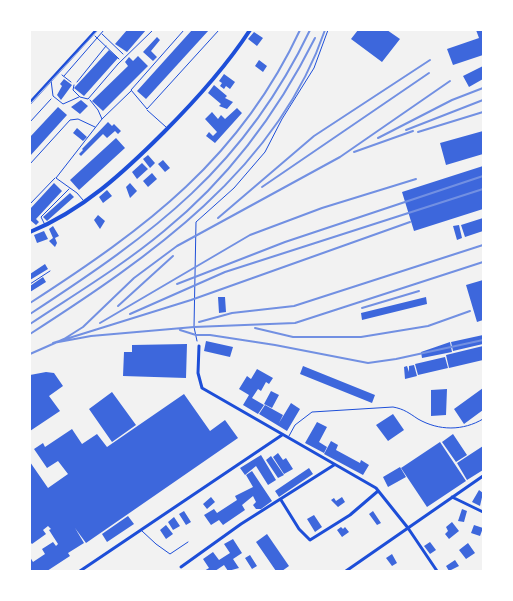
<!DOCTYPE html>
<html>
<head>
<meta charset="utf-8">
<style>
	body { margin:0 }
	#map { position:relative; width:513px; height:601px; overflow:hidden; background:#f2f2f2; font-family:Lato,sans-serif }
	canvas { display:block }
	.frame { position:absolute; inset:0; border:31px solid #fff; pointer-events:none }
</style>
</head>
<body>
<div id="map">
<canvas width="513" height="601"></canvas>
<div class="frame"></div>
</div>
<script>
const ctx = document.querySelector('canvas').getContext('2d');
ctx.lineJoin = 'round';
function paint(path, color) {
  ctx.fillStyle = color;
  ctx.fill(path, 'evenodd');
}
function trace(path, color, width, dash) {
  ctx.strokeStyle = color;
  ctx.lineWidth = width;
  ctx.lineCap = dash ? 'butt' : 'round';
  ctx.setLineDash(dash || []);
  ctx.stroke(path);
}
const building = new Path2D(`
	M127 30H146L127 52 115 44Z
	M192 30H209L146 99 137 91Z
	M358 30H387L400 39 382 62 351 39Z
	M476 30H483V55L453 65 447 49 479 38Z
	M254 32 263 38 257 46 248 39Z
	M157 37 160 40 151 51 157 57 153 61 143 52Z
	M109 50 118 58 84 96 74 88Z
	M138 56 148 66 103 111 92 101 128 66 125 62 129 57 133 61Z
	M259 60 267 66 263 72 255 66Z
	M483 66V79L469 87 463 76Z
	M224 74 235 82 230 89 226 86 224 89 220 86 222 83 219 81Z
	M64 79 72 85 61 100 57 95 62 86 60 84Z
	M214 85 227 96 225 98 233 102 227 109 219 106 221 104 208 93Z
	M81 100 88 106 80 114 71 107Z
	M58 107 67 115 30 156V137Z
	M237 108 242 113 215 143 206 136 209 132 213 136 217 132 205 119 212 112 218 119 221 115 225 119Z
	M108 122 112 126 114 124 121 131 118 134 115 131 107 138 103 134 81 156 79 154 83 150 82 149Z
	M77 128 87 137 83 141 73 133Z
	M483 131V154L446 165 440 143Z
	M116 138 125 148 79 190 70 180Z
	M148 155 155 163 150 168 143 159Z
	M163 160 170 168 165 172 158 164Z
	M142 163 148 169 137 179 132 172Z
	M483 166V209L414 231 402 192Z
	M152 173 157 179 148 187 143 181Z
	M54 183 62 191 36 219 39 222 36 225 30 220V209Z
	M130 183 137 191 130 198 126 187Z
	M107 190 112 196 103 203 99 197Z
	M70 193 74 197 47 221 43 217Z
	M98 215 105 221 100 229 94 220Z
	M483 218V231L465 237 461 225Z
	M459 225 462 238 457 240 453 226Z
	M53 226 59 236 55 238 57 243 55 247 49 241 53 238 49 229Z
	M44 231 48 239 37 243 34 235Z
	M45 264 48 269 30 280V274Z
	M43 277 46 282 30 292V286Z
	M483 280V320L477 322 466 285Z
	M218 297H225L226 312 219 313Z
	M426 297 427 304 362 320 361 313Z
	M483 335V344L453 351 451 342Z
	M206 341 233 347 230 357 204 351Z
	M450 342 452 352 422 358 421 352Z
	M187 344 186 378 123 376 124 352H132V345Z
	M483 346V360L449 368 446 355Z
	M445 357 448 368 418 375 415 364Z
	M414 365 417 376 405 379 404 367 407 366 409 372V366Z
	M303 366 375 395 372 403 300 374Z
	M257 369 273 378 269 384 266 382 261 391 258 389 252 398 264 405 258 414 243 405 249 395 239 389 247 376 251 379Z
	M46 372 54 373 63 386 49 396 60 411 30 431V375Z
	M483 388V410L464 424 454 409Z
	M447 389 446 415 431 416V390Z
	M271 391 279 395 272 408 264 404Z
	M112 392 136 425 112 442 89 409Z
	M184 394 210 431 225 420 238 438 86 543 75 528 84 543 68 553 70 556 47 571H30V557L33 562 45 554 42 549 53 542 56 546 58 544 49 530 51 529 48 526 43 530 46 534 32 544 30 542V462L48 488 68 474 58 461 47 468 34 449 43 443 45 447 72 429 82 444 97 434 107 447Z
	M291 403 300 409 287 431 259 414 265 405 283 415 279 423Z
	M393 414 404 430 388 441 376 425Z
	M317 422 327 427 319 442 327 447 324 453 305 443Z
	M453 434 467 455 456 462 442 442Z
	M331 441 338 445 336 450 360 463 361 460 369 465 363 475 324 454Z
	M440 442 466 481 427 507 401 468Z
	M483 446V470L467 480 457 463Z
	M278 453 283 460 286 458 293 469 284 474 273 457Z
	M261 455 276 480 268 485 256 466 245 475 240 468Z
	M271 456 284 475 278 478 266 460Z
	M400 467 406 477 388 487 383 477Z
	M309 468 313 474 279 497 275 491Z
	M252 471 272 501 261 509H256L253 505 256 502 253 496 242 505 245 510 223 525 219 520 211 525 204 515 214 509 217 513 237 500 235 496 253 487 246 475Z
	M479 490 483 493 480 506 472 502Z
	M211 497 215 502 207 509 203 504Z
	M342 497 345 502 338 507 331 500 334 498 336 501Z
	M462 509 467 511 464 522 458 521Z
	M184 511 191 522 186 525 179 514Z
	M373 511 381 523 377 525 369 514Z
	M314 515 322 527 315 532 307 519Z
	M128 516 134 524 107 542 102 534Z
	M174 517 180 526 173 530 168 522Z
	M452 522 459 531 449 539 445 534 448 531 446 527Z
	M166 525 173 534 166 539 160 530Z
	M474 525 483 528 480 536 471 533Z
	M341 527 343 529 345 527 349 532 342 537 337 530Z
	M267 534 289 566 282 571H276L256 542Z
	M233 539 242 553 233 559 239 568 228 571 224 565 215 571H204L209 568 203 559 213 552 219 560 230 553 224 544Z
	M430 542 436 550 430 554 424 546Z
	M468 543 475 553 466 559 459 550Z
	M392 554 397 563 392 566 386 558Z
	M250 555 257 566 252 569 245 558Z
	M455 560 459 566 449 571 446 566Z`);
const path = new Path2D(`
	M102 34 123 54
	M95 36 119 59
	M62 75 71 82
	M64 76 104 30
	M77 82 106 46
	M30 122 51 99
	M197 341 194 327 196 222 234 188 265 152 282 119 314 68 328 30`);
const service = new Path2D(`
	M184 30 131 90 147 109 219 30
	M51 80 53 96 63 104 79 97
	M74 85 73 90 80 97 88 99 118 64 153 30
	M90 100 98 110 102 119 131 91
	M147 110 166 127
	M30 164 70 120 78 119 95 127
	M83 200 77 193 56 178 102 119
	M30 204 55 178
	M45 225 41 217 69 189
	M30 284 50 271
	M289 436 295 425 312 412 393 407C404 409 409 413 418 419 439 431 463 431 483 419
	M142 531 156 544 170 554 188 542`);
const pedestrian = new Path2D(`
	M30 102 96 30`);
const minor = new Path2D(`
	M199 346 198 373 202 388 376 488 408 528 437 571
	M452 497 483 512
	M281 500 299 529 310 540 350 515 378 491
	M181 567 241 524 334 465
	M80 571 282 435
	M346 571 483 476`);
const tertiary = new Path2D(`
	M30 232C83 210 123 173 164 132 196 100 225 68 250 30`);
const tram = new Path2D(`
	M30 105 98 30`);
const rail = new Path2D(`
	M406 130 483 100
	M418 132 483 112
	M378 138 452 100 483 88
	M354 152 413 131
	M262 187 429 73
	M218 218 314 136 430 60
	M410 222 191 300 53 343 91 336 194 327 295 323 483 262
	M177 284 285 242 483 176
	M30 303C146 228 240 159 300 30
	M118 306 173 256
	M362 308 419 291
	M30 314C154 233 244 168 310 30
	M130 314 225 272 483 189
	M199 322 232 313 294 306 483 245
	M100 323 250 235 322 208 416 179
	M30 324C75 294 122 266 164 231 228 179 278 112 315 38
	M255 328 293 337H361L428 326 470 311
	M180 330 196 335H210L275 345 368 363 396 359 483 340
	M30 334C148 258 277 170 325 30
	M30 354 64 339 83 327 134 278 177 246 340 157 450 81`);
paint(building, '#3d67dc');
trace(path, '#1d4ed8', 1);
trace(service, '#1d4ed8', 1);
trace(pedestrian, '#1d4ed8', 2.5);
trace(minor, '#1d4ed8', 3);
trace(tertiary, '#1d4ed8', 4);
trace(tram, '#7290e2', 1);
trace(rail, '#7290e2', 2);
</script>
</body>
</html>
